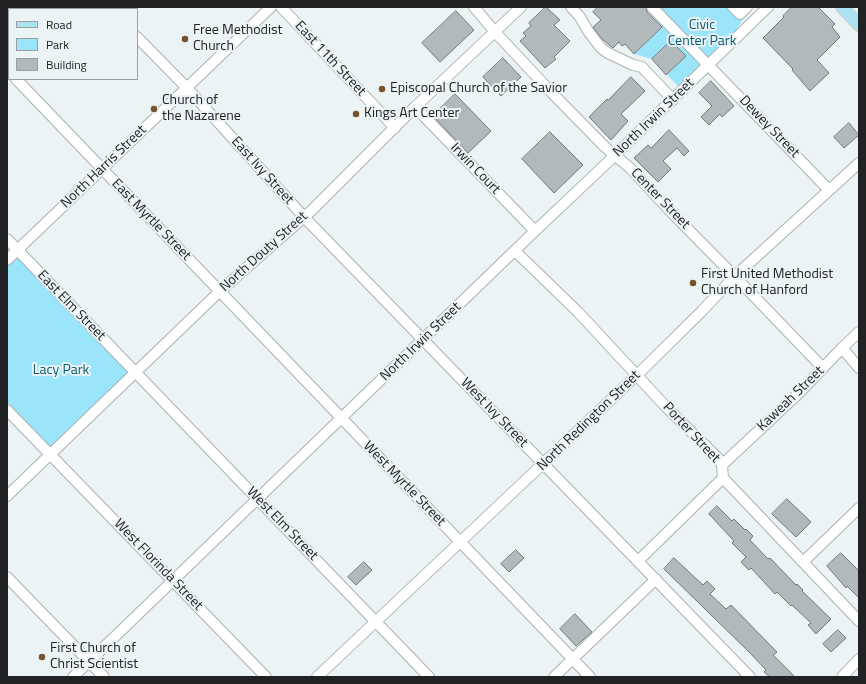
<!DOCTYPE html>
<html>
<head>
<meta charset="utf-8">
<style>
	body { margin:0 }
	#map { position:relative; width:866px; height:684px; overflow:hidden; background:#ecf3f5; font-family:"Titillium Web",sans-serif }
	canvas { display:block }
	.frame { position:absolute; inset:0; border:8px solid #202223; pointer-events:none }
	.legend { position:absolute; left:8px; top:8px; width:130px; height:72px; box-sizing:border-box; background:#ecf3f5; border:1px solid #9a9fa1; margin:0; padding:5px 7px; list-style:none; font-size:12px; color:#202223 }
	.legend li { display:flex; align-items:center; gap:8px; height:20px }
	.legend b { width:20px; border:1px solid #9a9fa1 }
</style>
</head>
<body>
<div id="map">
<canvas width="866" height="684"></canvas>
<div class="frame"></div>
<ul class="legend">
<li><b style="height:5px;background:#ace3f2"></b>Road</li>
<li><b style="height:11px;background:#9ae5fa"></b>Park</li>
<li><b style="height:11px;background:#b2b9ba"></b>Building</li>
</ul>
</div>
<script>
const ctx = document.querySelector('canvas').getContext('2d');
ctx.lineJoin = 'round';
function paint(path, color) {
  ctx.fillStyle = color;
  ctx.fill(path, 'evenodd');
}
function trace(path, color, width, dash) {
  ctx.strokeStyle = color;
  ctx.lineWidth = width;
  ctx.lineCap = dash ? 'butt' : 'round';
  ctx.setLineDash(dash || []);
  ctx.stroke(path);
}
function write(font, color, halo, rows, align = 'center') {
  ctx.font = font + ' "Titillium Web",sans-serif';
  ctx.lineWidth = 4;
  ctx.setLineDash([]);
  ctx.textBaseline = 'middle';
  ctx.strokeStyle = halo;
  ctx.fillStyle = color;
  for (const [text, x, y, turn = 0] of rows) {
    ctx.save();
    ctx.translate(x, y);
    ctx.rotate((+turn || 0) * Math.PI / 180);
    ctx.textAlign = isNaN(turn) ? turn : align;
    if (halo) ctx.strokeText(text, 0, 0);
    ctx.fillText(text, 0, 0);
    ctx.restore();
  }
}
const green = new Path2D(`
	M649 7H751L708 73 686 94 667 75 685 56 671 41 652 59 634 54 663 26 652 14 653 12Z
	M17 250 136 372 51 454 7 402V260Z`);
const building = new Path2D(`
	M546 7 560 20 554 25 570 41 554 57 556 59 545 68 520 41 526 36 523 33 531 26 529 23Z
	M598 7H646L647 12 662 27 634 54 625 44 622 46 619 42 613 48 601 38 593 27 601 20 593 12Z
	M792 7H818L835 24 832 27 840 37 817 60 829 73 810 91 792 70 793 69 763 38 784 17 783 16Z
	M456 11 474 30 440 62 422 43Z
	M671 41 686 56 666 75 652 59Z
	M503 58 521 77 501 96 483 77Z
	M631 77 645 91 621 114 628 121 611 140 589 117 607 99 608 100Z
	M711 81 734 106 722 117 720 114 709 125 701 117 712 106 699 93Z
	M455 94 491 131 468 153 433 116Z
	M849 123 859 135 844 148 834 137Z
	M669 130 689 151 684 156 677 148 663 161 671 169 658 182 634 158 648 145 651 148Z
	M550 132 583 165 554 193 522 159Z
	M787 499 811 522 796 537 772 514Z
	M717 506 732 521 734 519 745 530 746 529 753 536 750 540 768 559 770 558 796 585 797 584 803 590 802 591 831 619 816 634 808 625 811 623 792 605 791 606 777 592 775 594 751 568 749 570 741 562 746 557 732 543 734 541 709 514Z
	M516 550 524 558 509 572 501 564Z
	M841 553 859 571V598L847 586 846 588 827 566Z
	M674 558 703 585 707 581 715 589 710 594 726 609 731 605 777 652 773 655 795 677H770L764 672 766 670 750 653 664 569Z
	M364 562 372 570 356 585 348 577Z
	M575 614 592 632 576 646 560 629Z
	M838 630 846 638 831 652 823 644Z`);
const minor = new Path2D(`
	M108 7 110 9
	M281 7 395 128
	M474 7 495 32 553 94 605 147 630 168 673 214 746 288 823 368
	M571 7 580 17 588 31 601 48 608 53 633 65 642 67 673 100
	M652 7 829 190
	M733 7 740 14 747 7
	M24 9 27 7
	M7 26 9 24
	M137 37 187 88 304 217 750 677
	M7 70 9 72
	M16 79 590 677
	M415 107 535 231
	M7 239 429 677
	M515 251 578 312 668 409 718 458 722 465 723 478 859 621
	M7 260 271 7
	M842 348 859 368
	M7 410 266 677
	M722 465 800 392 842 348 859 332
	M7 496 219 292 311 211 415 107 521 7
	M638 561 723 478
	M803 562 859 508
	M7 577 104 677
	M73 677 535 231 609 161 768 7
	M317 677 637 375 701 312 734 277 859 163
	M554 677 656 579
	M842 677 859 659`);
const major = new Path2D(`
	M842 7 859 25`);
const markers = [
	[185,39,4,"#76532c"],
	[382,89,4,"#76532c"],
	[154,109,4,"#76532c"],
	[356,114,4,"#76532c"],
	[693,283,4,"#76532c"],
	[42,657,4,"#76532c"]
];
const parkNames = [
	["Civic",702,26],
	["Center Park",702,42],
	["Lacy Park",61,371]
];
const poiNames = [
	["Free Methodist",193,31],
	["Church",193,47],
	["Episcopal Church of the Savior",390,89],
	["Church of",162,101],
	["the Nazarene",162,117],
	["Kings Art Center",364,114],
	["First United Methodist",701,275],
	["Church of Hanford",701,291],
	["First Church of",50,649],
	["Christ Scientist",50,665]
];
const streetNames = [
	["East 11th Street",330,59,47],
	["North Irwin Street",654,118,-44],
	["Dewey Street",769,127,46],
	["North Harris Street",104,167,-44],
	["Irwin Court",475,169,46],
	["East Ivy Street",262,171,48],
	["Center Street",660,199,46],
	["East Myrtle Street",151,220,46],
	["North Douty Street",264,252,-42],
	["East Elm Street",71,306,46],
	["North Irwin Street",421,342,-44],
	["Kaweah Street",791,399,-44],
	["West Ivy Street",494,413,46],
	["North Redington Street",589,421,-44],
	["Porter Street",691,433,47],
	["West Myrtle Street",404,484,46],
	["West Elm Street",282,524,46],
	["West Florinda Street",158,565,46]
];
paint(green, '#9ae5fa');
paint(building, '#b2b9ba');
trace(building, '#73787a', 1);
trace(minor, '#abb1b3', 12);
trace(major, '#cececf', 14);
trace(minor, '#fff', 10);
trace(major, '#ace3f2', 12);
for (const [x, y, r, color] of markers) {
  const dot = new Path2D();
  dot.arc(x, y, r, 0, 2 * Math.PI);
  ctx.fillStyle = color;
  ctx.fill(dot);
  trace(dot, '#ecf3f5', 1.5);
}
write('14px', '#0a5e70', '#ecf3f5', parkNames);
write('14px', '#202223', '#ecf3f5', poiNames, 'left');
write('14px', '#202223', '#ecf3f5', streetNames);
</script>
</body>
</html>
